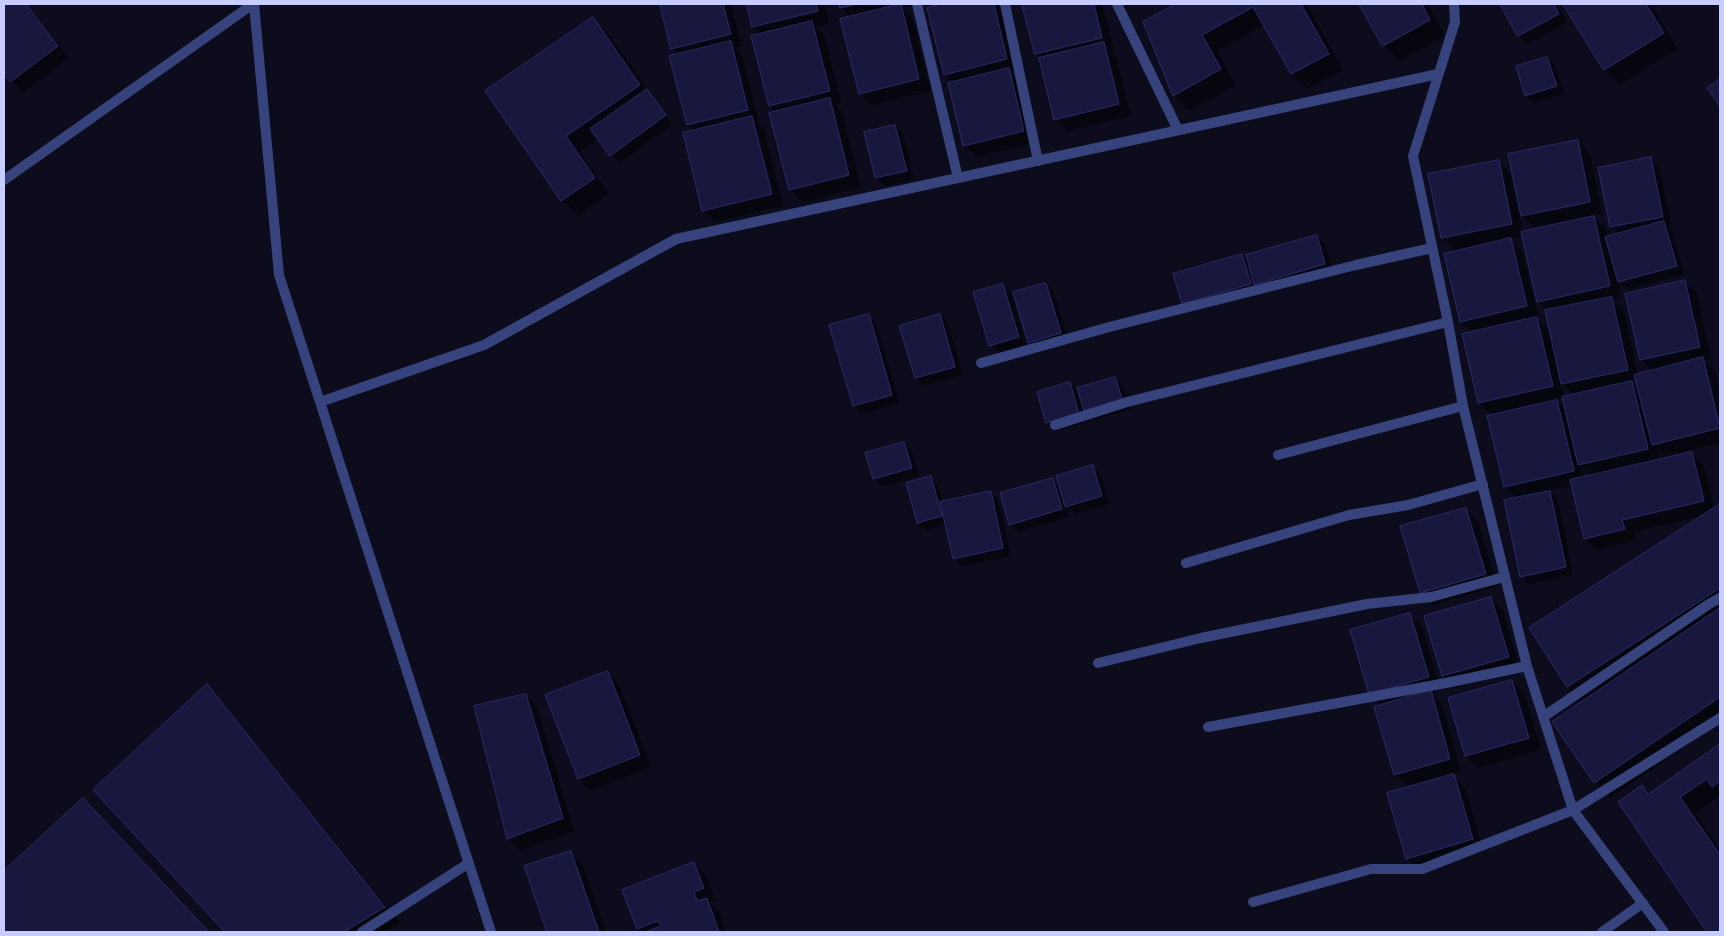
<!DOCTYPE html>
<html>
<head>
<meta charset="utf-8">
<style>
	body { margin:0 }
	#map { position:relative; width:1724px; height:936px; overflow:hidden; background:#0c0c1d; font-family:Jost,sans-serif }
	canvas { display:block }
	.frame { position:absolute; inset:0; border:5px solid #c8cdff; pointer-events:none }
</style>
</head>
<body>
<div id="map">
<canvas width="1724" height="936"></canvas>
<div class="frame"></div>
</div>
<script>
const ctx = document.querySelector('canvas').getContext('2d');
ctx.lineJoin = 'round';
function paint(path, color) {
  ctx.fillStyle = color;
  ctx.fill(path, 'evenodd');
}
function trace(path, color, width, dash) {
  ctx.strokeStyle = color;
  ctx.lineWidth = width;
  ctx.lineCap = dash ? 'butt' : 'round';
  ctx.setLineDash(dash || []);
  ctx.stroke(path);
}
const shadow = new Path2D(`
	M4 4H27L69 58 23 93 4 72Z
	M661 4H731L742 46 736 48 742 55 759 122 758 123 764 129 783 206 715 222 703 210 695 131 688 125 679 55 672 48Z
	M748 4H825L829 23 816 27 824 34 841 103 835 105 842 112 861 187 802 202 790 189 777 112 770 105 761 34 753 27Z
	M840 4H912V5L902 8 912 18 931 91 872 105 860 93 851 18 841 7Z
	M935 4H1001L1019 71 1011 72 1020 81 1036 143 977 157 964 145 954 83 945 74 938 6Z
	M1024 4H1102L1114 50H1110L1116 56 1131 116 1068 131 1055 119 1040 58 1036 53Z
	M1178 4H1307L1343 70 1307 89 1292 74 1265 25 1217 51 1236 85 1189 111 1174 95 1145 22Z
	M1361 4H1428L1445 36 1399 61 1384 45Z
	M1502 4H1557L1567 23 1527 44 1519 36Z
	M1565 4H1651L1678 49 1620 84 1605 69Z
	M592 18 608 34 673 124 619 163 599 139 580 152 609 194 578 216 562 200 487 91Z
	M1547 58 1555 66 1564 94 1534 103 1526 95Z
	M895 126 903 134 914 179 885 186 877 178 865 133Z
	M1578 141 1590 153 1602 214 1592 216 1606 229 1608 238 1619 234 1611 227 1599 169 1651 158 1659 167 1671 225 1667 226 1672 230 1684 274 1627 290 1617 279 1621 298 1613 300 1624 310 1638 375 1653 372 1641 359 1685 282 1697 294 1711 359 1704 360 1715 371 1720 391V443L1665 456 1656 447 1659 461 1692 453 1704 465 1715 510 1720 506V723L1610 798 1595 782 1554 723 1584 702 1568 686 1705 515 1634 532 1636 541 1597 550 1585 538 1572 485 1549 491 1558 500 1573 575 1529 584 1521 576 1517 499 1505 486 1492 416 1479 402 1472 333 1461 321 1479 245 1455 250 1443 238 1498 161 1510 173 1523 233 1562 224V222L1534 227 1522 215ZM1523 236 1538 301 1547 310 1551 333 1537 318H1539L1522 252 1509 239ZM1561 382 1575 396 1565 398ZM1637 382 1639 389 1633 383ZM1564 398 1567 412 1556 400ZM1581 465 1592 476 1584 478Z
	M1316 236 1325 244 1333 272 1264 292 1256 284 1258 292 1183 303 1242 255 1249 263Z
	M1046 284 1054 292 1068 341 1037 350 1029 342Z
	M1003 285 1011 293 1026 345 999 353 991 345Z
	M868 315 876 324 900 403 862 414 854 406 831 326Z
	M940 315 948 324 963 375 924 386 916 378 901 327Z
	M1115 378 1123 386 1130 409 1094 420 1083 409 1087 422 1055 431 1047 423 1039 393 1070 384 1080 394Z
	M904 443 912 451 919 476 882 487 874 479Z
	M1093 467 1101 475 1109 504 1075 514 1066 505 1069 517 1018 532 1010 524 1053 479 1061 488Z
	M930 477 938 486 943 502 990 492 998 500 1011 556 962 566 954 558 946 525 927 531 919 523 907 484Z
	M1466 509 1478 521 1497 586 1433 605 1421 593Z
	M1491 598 1503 610 1520 669 1455 688 1443 676Z
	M1409 614 1422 626 1440 689 1430 692 1442 704 1461 771 1451 774 1465 788 1484 851 1419 870 1407 858 1409 788 1395 774 1383 706 1370 693Z
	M607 672 619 684 651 767 591 791 579 779Z
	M1512 681 1524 693 1541 750 1478 768 1466 756Z
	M207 686 222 702 400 923 385 932H227L95 790Z
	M525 695 537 707 574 831 521 851 509 839 475 707Z
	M1720 746V796L1695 813 1720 850V932H1709L1619 803 1642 787 1650 794Z
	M83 799 98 815 208 932H4V873Z
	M570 852 582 864 606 932H548L526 867Z
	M694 863 706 875 715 900 710 902 719 911 726 932H642L638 929 624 890Z`);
const building = new Path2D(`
	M7 4H26L58 46 10 82 4 74V6Z
	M660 4H723L731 34 671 49Z
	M747 4H816L818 11 752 27Z
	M839 4H858L840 8Z
	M901 4 919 79 859 94 840 19Z
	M942 4H994L1007 59 944 75 927 8Z
	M1022 4H1094L1102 38 1035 54Z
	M1176 4H1301L1329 54 1291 74 1253 7 1202 35 1221 69 1173 96 1143 22Z
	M1359 4H1422L1430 20 1383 46Z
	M1500 4H1554L1559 14 1518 36Z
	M1563 4H1646L1664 33 1604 70Z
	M593 17 640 85 566 136 595 178 561 201 485 91Z
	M812 21 830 91 769 106 751 36Z
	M731 41 748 110 687 125 669 56Z
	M1104 42 1119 104 1054 120 1039 58Z
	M1547 57 1557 86 1525 96 1516 66Z
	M1009 68 1024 131 963 146 948 83Z
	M1720 79V106L1707 88Z
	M647 89 666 115 610 156 590 129Z
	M830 98 849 175 789 190 769 113Z
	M752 116 772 194 702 211 683 133Z
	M895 125 907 171 875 178 864 132Z
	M1578 140 1590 202 1521 216 1508 154Z
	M1651 157 1663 217 1610 227 1598 168Z
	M1499 160 1512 224 1441 238 1428 174Z
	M1594 216 1610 286 1537 302 1521 232Z
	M1664 221 1677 266 1618 282 1605 237Z
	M1317 235 1325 264 1254 285 1246 255Z
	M1511 238 1527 306 1460 322 1444 254Z
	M1242 254 1251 284 1182 304 1173 274Z
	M1685 280 1700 347 1640 360 1625 294Z
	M1046 283 1061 333 1028 343 1013 292Z
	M1003 284 1019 337 989 346 973 292Z
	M1612 297 1628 370 1561 384 1545 310Z
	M869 314 892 395 853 406 829 325Z
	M940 314 955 367 915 378 899 326Z
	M1537 317 1553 386 1478 403 1462 334Z
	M1703 357 1720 428 1652 445 1634 375Z
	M1115 377 1123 401 1084 412 1077 388Z
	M1632 381 1648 449 1578 465 1562 397Z
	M1070 382 1079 414 1046 423 1037 392Z
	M1557 400 1574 471 1504 487 1487 416Z
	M904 442 912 468 873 479 865 453Z
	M1692 452 1704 501 1622 520 1625 529 1584 539 1570 480Z
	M1093 465 1102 496 1065 507 1056 476Z
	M931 476 942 516 917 523 906 483Z
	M1053 478 1062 509 1009 525 1000 493Z
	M991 491 1003 548 953 559 940 502Z
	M1550 491 1566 567 1520 577 1504 500Z
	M1720 504V588L1567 687 1529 628Z
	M1466 508 1486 574 1420 593 1400 526Z
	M1491 597 1509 657 1442 676 1424 616Z
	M1720 608V697L1594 783 1552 722Z
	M1410 613 1429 677 1369 694 1350 630Z
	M608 671 640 755 578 779 545 695Z
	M1512 680 1529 738 1465 756 1448 698Z
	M207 684 385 907 344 932H225L93 790Z
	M1431 690 1450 759 1394 775 1374 707Z
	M526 694 563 818 507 839 474 706Z
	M1720 744V781L1712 787 1707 779 1680 797 1720 855V932H1707L1618 802 1642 785 1648 794Z
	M1454 774 1473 839 1406 859 1387 793Z
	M83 798 209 932H4V871Z
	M571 851 599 932H547L524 866Z
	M694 862 704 888 694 892 697 901 707 898 719 932H645L661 926 658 921 637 929 622 890Z`);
const minor = new Path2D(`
	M254 4 279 275 491 932
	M917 4 958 178
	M1005 4 1038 161
	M1117 4 1178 130
	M1454 4 1455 22 1413 156 1448 322 1463 406 1527 666 1573 810 1664 932
	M4 180 253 4
	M981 363 1113 326 1356 265 1432 248
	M320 402 484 345 676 239 1438 74
	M1055 425 1127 402 1448 322
	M1278 455 1463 406
	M1186 563 1349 515 1408 505 1483 484
	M1098 663 1201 638 1367 604 1431 597 1504 577
	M1543 717 1709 604 1720 598
	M1208 727 1446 683 1527 666
	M1253 902 1371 869H1422L1573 810 1720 718
	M362 932 469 863
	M1602 932 1643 903`);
paint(shadow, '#0007');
paint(building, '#18183e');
trace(building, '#2a2b6a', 1);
trace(minor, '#37437c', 10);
</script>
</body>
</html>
